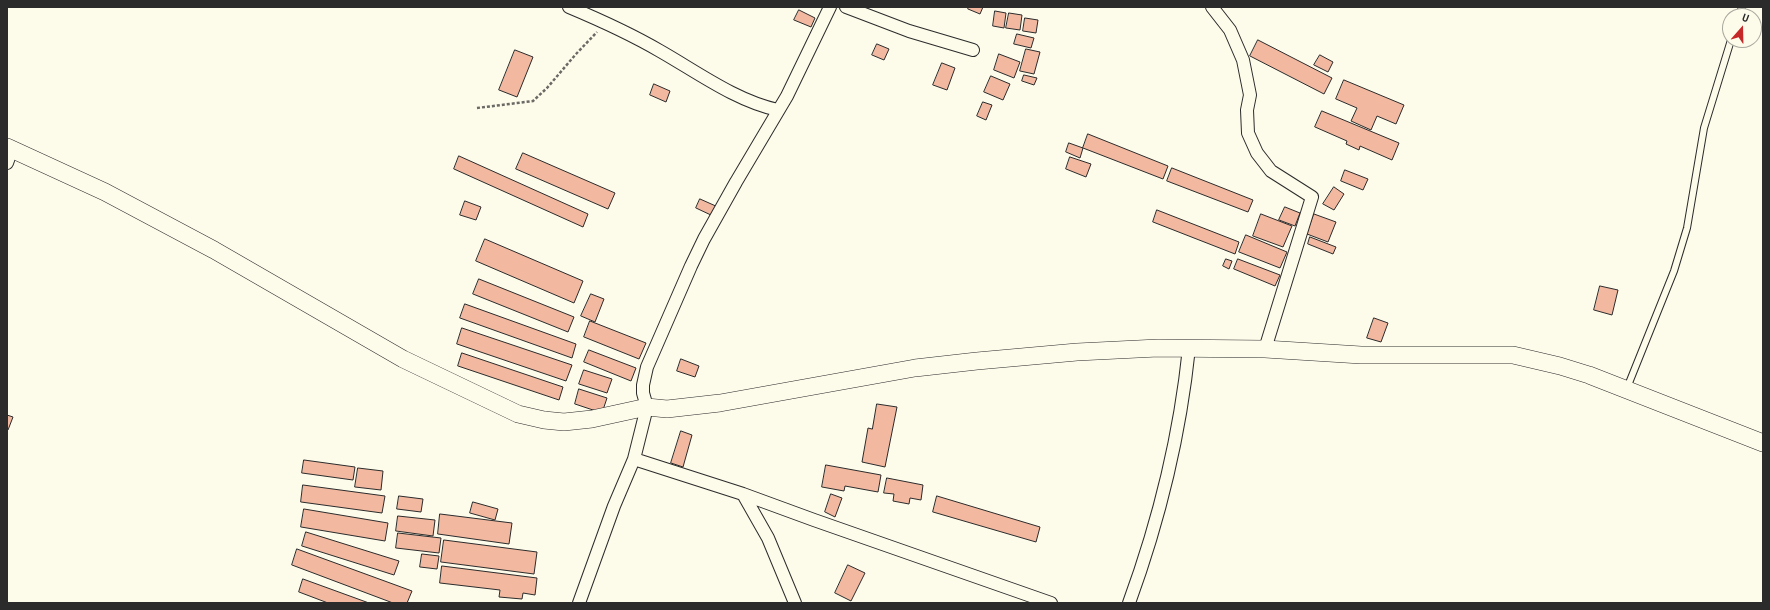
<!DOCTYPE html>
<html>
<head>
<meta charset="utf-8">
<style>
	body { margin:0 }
	#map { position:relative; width:1770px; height:610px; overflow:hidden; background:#fdfbea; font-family:"Archivo Narrow",sans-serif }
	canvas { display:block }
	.frame { position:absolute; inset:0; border:8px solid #2b2b2b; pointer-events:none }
	.north { position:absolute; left:1722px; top:8px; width:40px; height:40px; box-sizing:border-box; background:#fdfbea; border:1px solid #a9a89e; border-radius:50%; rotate:20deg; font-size:11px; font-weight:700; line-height:16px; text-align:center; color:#2b2b2b }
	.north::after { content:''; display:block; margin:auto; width:14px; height:18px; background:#c62828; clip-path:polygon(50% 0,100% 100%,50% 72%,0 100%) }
</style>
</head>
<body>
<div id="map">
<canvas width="1770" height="610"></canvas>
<div class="frame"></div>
<div class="north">U</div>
</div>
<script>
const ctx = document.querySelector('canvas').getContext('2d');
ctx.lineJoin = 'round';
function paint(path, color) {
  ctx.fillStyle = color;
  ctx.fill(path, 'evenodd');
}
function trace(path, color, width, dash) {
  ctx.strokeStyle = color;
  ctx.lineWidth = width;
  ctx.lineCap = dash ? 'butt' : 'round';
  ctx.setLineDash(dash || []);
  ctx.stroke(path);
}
const building = new Path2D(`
	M969 7H983L980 14 968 9Z
	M799 10 815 18 811 27 794 20Z
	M995 11 1006 13 1004 28 993 26Z
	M1009 13 1022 15 1020 30 1006 28Z
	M1025 18 1038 20 1036 33 1023 31Z
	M1017 34 1034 38 1031 48 1014 44Z
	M1258 40 1332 78 1324 94 1250 56Z
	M877 44 889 49 884 60 872 55Z
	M1026 49 1040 52 1034 74 1020 71Z
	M515 50 533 57 517 97 499 90Z
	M999 54 1020 62 1014 78 994 70Z
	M1320 55 1333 62 1328 72 1314 65Z
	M942 63 955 68 947 90 933 85Z
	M1024 75 1037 78 1034 85 1022 81Z
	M991 76 1010 84 1003 100 984 92Z
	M1344 80 1404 105 1396 124 1377 116 1371 130 1351 121 1357 108 1336 99Z
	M654 84 670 91 666 102 650 95Z
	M983 102 992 105 986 120 977 116Z
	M1322 111 1399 143 1392 160 1360 146 1359 150 1346 144 1347 141 1315 127Z
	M1088 134 1168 166 1163 179 1083 148Z
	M1069 143 1083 148 1080 158 1066 152Z
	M523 153 615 193 608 209 516 169Z
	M459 156 588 214 583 227 454 169Z
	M1070 157 1091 164 1086 177 1066 169Z
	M1172 168 1253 200 1248 212 1167 181Z
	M1345 170 1368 179 1363 190 1341 181Z
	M1334 187 1344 194 1334 210 1323 204Z
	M700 199 718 207 713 216 696 208Z
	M465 201 481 207 476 220 460 215Z
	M1285 207 1300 213 1295 226 1279 220Z
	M1157 210 1239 242 1235 254 1153 222Z
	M1261 214 1292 226 1283 247 1253 236Z
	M1314 214 1336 222 1328 242 1307 234Z
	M1246 235 1287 252 1280 268 1239 252Z
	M1310 237 1336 247 1333 254 1308 244Z
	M485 239 583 281 574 303 476 261Z
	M1226 259 1232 261 1229 269 1223 266Z
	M1238 259 1280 275 1275 286 1234 269Z
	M479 279 574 317 568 332 473 294Z
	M1600 286 1618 290 1612 315 1594 310Z
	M591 294 604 299 595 322 581 316Z
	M465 304 576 344 572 358 460 318Z
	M1374 318 1388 323 1381 342 1367 338Z
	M590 321 646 343 639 359 584 337Z
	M462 328 572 365 566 381 457 344Z
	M589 350 636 368 631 381 584 362Z
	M462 353 563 387 559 400 458 366Z
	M681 359 699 366 695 377 677 371Z
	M584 370 612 379 607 393 579 384Z
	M579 389 607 398 602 413 575 404Z
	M877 404 897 407 885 467 862 462 868 428 872 429Z
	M7 415 13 417 8 430H7Z
	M681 431 692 435 683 467 671 463Z
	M304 460 355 467 353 480 302 473Z
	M826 465 881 475 878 492 845 486 844 491 822 487Z
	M358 468 383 471 381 490 355 487Z
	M887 478 923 485 921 500 910 498 909 504 893 501 894 494 884 493Z
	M303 485 385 496 382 513 301 502Z
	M831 494 842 498 835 517 825 512Z
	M399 496 423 499 421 512 397 509Z
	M937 496 1040 527 1036 542 933 512Z
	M473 502 498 509 495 520 470 513Z
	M304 509 388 523 385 541 301 527Z
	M440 514 512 523 509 544 438 534Z
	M398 516 435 520 433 536 396 531Z
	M306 532 399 561 394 575 302 546Z
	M398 533 441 538 439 553 396 548Z
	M444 540 537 552 534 574 441 562Z
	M297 549 412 591 407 603H393L292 565Z
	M422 554 439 556 437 569 420 567Z
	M848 565 865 573 851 601 835 593Z
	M442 566 537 578 535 595 523 593 522 599 499 597 500 590 440 583Z
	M303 579 369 603H328L299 592Z`);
const path = new Path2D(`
	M477 108 533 101 547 88 576 54 597 32`);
const lane = new Path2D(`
	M1739 16 1742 7
	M1627 388 1674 271 1687 228 1704 128 1731 40`);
const street = new Path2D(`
	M569 7C600 20 631 34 660 51 697 72 736 101 778 110
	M846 7 909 31 973 50
	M1212 7 1230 30 1243 60 1250 95 1247 110 1248 133 1257 153 1271 171 1312 197 1265 349
	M7 163 12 149
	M634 459 743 494 814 520 1051 603
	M743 494 768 538 795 603
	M579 603 614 506 634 459 647 407 643 393V385L647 367 691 266 704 239 736 182 787 96 830 7
	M1129 603C1159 521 1180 435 1189 348`);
const secondary = new Path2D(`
	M7 147 105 192 214 250 403 359 518 414 544 420 564 422 592 419 647 407 667 409 720 403 915 368 977 361 1077 352 1158 348 1265 349 1361 355H1513L1560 366 1589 375 1763 443`);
paint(building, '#f2b8a0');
trace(building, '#2b2b2b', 1);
trace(lane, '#2b2b2b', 8);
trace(street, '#2b2b2b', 14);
trace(secondary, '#2b2b2b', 18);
trace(path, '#6a6964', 2.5, [3, 2]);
trace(lane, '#fdfbea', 6);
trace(street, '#fdfbea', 12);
trace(secondary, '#fdfbea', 17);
</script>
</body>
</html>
